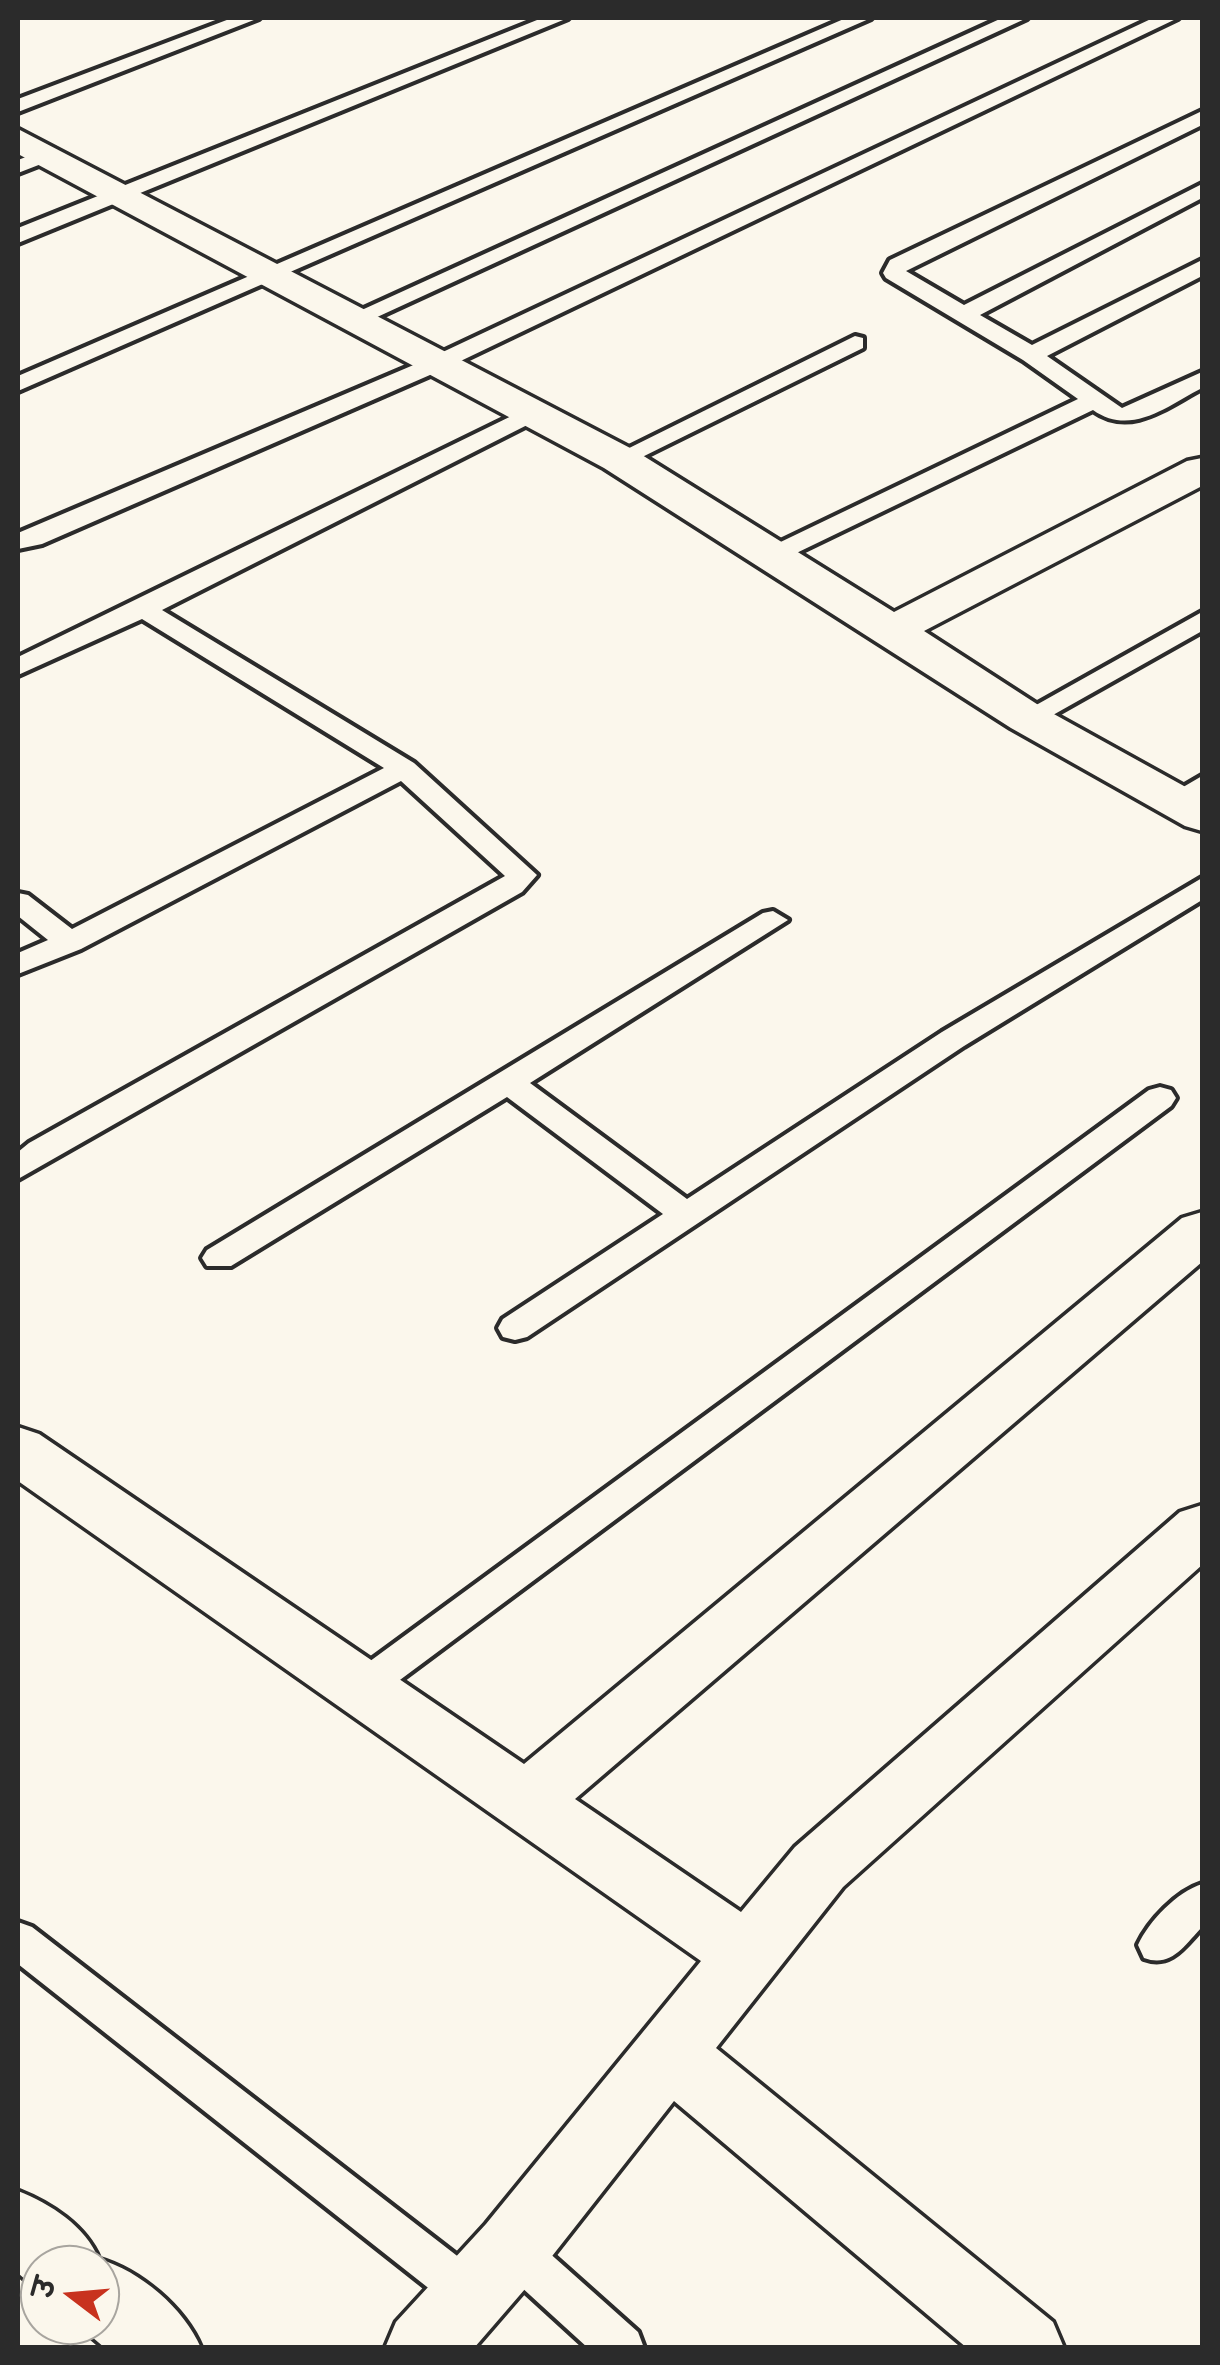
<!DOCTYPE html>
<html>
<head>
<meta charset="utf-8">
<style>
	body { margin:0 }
	#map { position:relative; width:1220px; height:2365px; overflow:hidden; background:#fbf7ec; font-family:"Playpen Sans","Playpen Sans Deva",sans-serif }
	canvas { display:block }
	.frame { position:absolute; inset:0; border:20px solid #2b2b2b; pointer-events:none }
	.north { position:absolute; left:20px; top:2245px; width:100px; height:100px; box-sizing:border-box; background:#fbf7ec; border:2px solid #a8a59f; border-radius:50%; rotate:286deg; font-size:28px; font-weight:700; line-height:40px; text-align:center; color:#2b2b2b }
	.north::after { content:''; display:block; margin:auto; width:35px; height:45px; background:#c8321e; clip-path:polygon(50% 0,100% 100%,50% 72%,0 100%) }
</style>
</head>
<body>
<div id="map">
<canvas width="1220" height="2365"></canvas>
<div class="frame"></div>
<div class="north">उ</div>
</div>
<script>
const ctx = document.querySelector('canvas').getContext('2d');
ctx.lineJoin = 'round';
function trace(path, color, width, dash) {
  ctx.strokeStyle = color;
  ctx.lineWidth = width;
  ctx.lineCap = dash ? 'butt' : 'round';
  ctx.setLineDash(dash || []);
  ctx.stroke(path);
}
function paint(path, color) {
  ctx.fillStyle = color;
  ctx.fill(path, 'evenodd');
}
const service = new Path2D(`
	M232 18H259L18 112V99Z
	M542 18H568L18 243V228Z
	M846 18H871L18 391V376Z
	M1002 18H1027L362 324 354 326 342 319Z
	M1153 18H1178L446 368 42 544 18 549V533L430 358Z
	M1202 111V125L906 271 964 305 1202 184V198L980 315 1032 345 1202 260V276L1047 356 1122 408 1202 372V388C1167 406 1131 437 1093 410L784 559H766L762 554 766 549 1078 399 1023 360 886 278 883 273 890 260Z
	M47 149 54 151V159L18 173V160Z
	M855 336 863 338V348L628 464 619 466 607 459Z
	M532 406 544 413 541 418 162 610 414 763 537 875 522 892 18 1179V1152L29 1143 505 876 401 781 81 949 18 974V953L48 940 18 916V893L28 895 72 929 384 768 142 619 18 675V657Z
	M1202 612V631L1037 724H1017L1013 718Z
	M1202 776V796L1185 806H1165L1161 800Z
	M1202 878V900L964 1046 527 1337 515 1340 503 1337 498 1328 503 1319 663 1214 507 1097 231 1266H207L202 1258 207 1250 763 913 773 911 788 920 530 1083 687 1199 942 1032Z
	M1160 1087 1171 1090 1176 1098 1171 1106 373 1700 360 1704 347 1700 341 1689 347 1678 1149 1090Z
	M1202 1884V1927C1184 1946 1171 1968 1144 1958L1138 1945C1149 1921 1177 1892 1202 1884Z
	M18 1922 32 1927 487 2279 493 2294 487 2309 471 2315 455 2309 18 1964Z
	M512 2228 528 2234 638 2332 644 2348H588L496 2264 490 2249 496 2234Z`);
const minor = new Path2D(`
	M18 129 634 450 894 612 1187 461 1202 458V486L924 631 1043 708 1202 796V831L1185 826 1011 728 604 468 18 154Z
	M1202 1212V1262L575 1799 741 1912 795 1847 1180 1512 1202 1505V1565L843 1887 716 2048 1053 2322 1064 2348H967L674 2101 538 2274 474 2348H385L396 2322 486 2224 701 1961 18 1481V1427L39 1434 524 1764 1182 1218Z
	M18 2191C51 2204 85 2226 99 2259 140 2271 184 2308 201 2348H105L78 2325H100V2265H40L37 2290 18 2273Z`);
trace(service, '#2b2b2b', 8);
trace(minor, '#2b2b2b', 7);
paint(service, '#fbf7ec');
paint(minor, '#fbf7ec');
</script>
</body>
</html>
